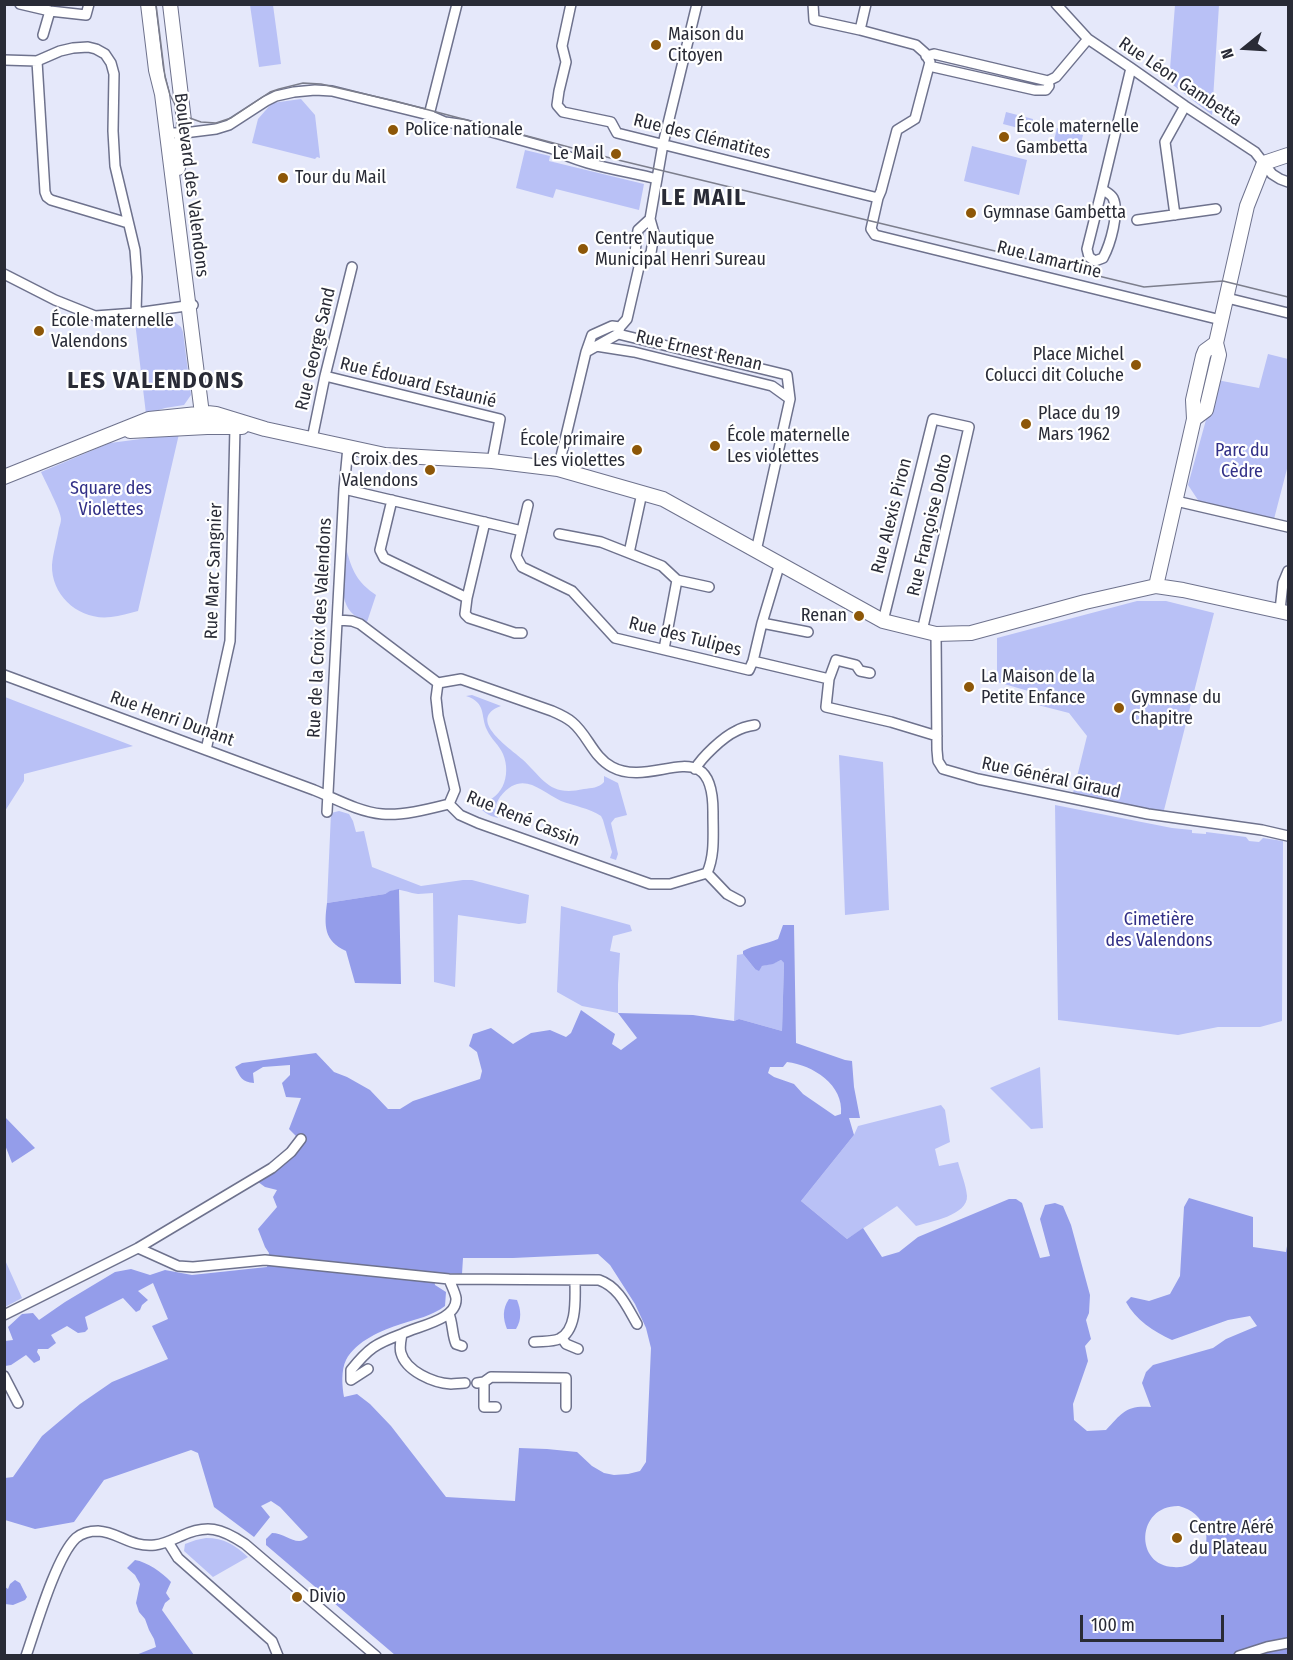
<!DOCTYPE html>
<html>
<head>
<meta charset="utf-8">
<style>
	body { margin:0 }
	#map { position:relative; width:1293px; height:1660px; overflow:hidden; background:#e5e8fa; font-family:"Fira Sans Condensed",sans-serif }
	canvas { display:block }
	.frame { position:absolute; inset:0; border:6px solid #292b36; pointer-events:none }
	.north { position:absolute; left:1215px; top:18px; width:60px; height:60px; -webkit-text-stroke:4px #fff; paint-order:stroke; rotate:252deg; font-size:16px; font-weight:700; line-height:24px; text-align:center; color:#292b36 }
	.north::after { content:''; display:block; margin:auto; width:21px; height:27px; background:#292b36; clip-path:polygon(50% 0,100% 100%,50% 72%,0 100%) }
	.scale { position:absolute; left:1080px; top:1615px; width:144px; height:27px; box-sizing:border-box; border:3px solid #292b36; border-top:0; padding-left:8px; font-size:18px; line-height:21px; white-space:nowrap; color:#292b36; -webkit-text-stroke:4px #fff; paint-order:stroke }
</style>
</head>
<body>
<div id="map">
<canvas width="1293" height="1660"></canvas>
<div class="frame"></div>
<div class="north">N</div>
<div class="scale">100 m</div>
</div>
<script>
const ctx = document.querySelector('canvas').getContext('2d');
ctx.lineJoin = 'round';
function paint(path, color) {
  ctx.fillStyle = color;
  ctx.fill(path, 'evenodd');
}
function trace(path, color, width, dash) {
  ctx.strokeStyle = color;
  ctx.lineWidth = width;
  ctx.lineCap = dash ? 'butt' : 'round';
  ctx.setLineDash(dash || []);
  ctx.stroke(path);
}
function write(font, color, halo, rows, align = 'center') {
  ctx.font = font + ' "Fira Sans Condensed",sans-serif';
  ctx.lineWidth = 4.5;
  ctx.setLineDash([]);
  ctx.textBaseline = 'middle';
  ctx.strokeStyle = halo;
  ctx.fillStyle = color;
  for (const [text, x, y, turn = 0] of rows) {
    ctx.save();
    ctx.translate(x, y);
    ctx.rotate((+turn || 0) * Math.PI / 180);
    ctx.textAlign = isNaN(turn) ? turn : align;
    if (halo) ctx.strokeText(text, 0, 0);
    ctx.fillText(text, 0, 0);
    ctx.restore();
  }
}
const green = new Path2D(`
	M250 5H273L281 64 259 67Z
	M1175 5H1219L1212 115 1169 82Z
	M301 99 315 115 320 158 317 157 315 159 252 143 258 119 272 103Z
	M1006 112 1033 119 1030 131 1003 124Z
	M1057 128 1083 135 1080 147 1054 141Z
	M972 146 1027 160 1019 195 964 181Z
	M525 150 550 156 549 161 644 184 639 210 556 189 553 198 516 188Z
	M141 321H173L181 327 183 332 191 395 184 405 165 408 146 414 135 322Z
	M1268 354 1288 359V465L1274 519 1200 503 1188 485 1217 380 1259 388Z
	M179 434 138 611C129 613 120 616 111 617 80 621 51 596 52 565 53 553 57 540 59 528 60 525 61 522 61 519 61 511 45 481 41 472L110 443Z
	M346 548C352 571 357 582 376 595L367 622C363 620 358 618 354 615 336 600 345 569 346 548Z
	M1137 601H1166L1214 613 1163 814 1073 793 1087 736 1069 713 1030 703 1032 692 997 682V638Z
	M472 695 501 706C465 719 510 748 522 759 544 779 549 797 584 789 591 788 599 788 604 782V776L618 783 627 815 615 818 611 823 618 854 616 860 610 858 612 852 603 820 601 816C589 808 574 806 561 801 540 791 522 769 500 797 495 805 494 810 498 818 488 816 482 811 476 803 502 803 512 775 503 754 499 745 491 739 487 730 480 715 487 703 466 696Z
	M5 697 23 704 133 746 24 774V781L5 811Z
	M839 755 883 762 889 910 845 915Z
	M1055 805 1172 828 1192 830V833L1206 834V832L1246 837 1249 841 1259 842 1263 838 1283 841 1282 1021 1260 1027H1218L1178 1035 1058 1020Z
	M339 811 349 814 353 821 356 832 364 831 372 867 421 886 463 880H472L529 895 526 923 519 924 458 915 455 987 434 982 433 893C428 893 423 894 418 894 404 892 399 886 385 894L327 903 331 813Z
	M561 906 630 925 632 931 613 936 610 951 620 953 618 984V1013L582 1006 557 992Z
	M743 954 755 969C764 964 773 965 781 960L784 963 782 1031 739 1019 734 1021 737 955Z
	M1040 1067 1043 1128 1031 1129 990 1088Z
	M941 1105 945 1110 950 1142 935 1149 939 1166 958 1162C961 1173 966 1185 967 1196 968 1215 930 1222 916 1226L897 1206 847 1239 801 1201 854 1135 858 1126Z
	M5 1260 22 1298 5 1307 4 1261Z
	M206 1538C224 1538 235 1545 248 1557L213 1577 184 1551 185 1544 196 1540Z`);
const forest = new Path2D(`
	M399 889 401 984 355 983 346 951C324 941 324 926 327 903L385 894 390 891Z
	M783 925H794L796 1043 845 1060 852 1061 854 1087 860 1118H849L854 1135 801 1201 847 1239 863 1228 882 1257 899 1252 918 1237 1009 1199H1016L1022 1203 1040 1258 1050 1256 1040 1219 1045 1205 1055 1203 1063 1206 1071 1225 1090 1295 1089 1313 1086 1320 1091 1339 1085 1346 1088 1361 1073 1404 1074 1420 1087 1431 1106 1430C1122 1413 1126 1405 1151 1407L1142 1383 1146 1372 1153 1365 1213 1348 1226 1339 1257 1326 1250 1316 1228 1320 1172 1340C1154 1332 1135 1319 1126 1302L1131 1297 1149 1301 1170 1294 1180 1276 1184 1207 1189 1198 1253 1217V1247L1286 1252 1288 1240V1655H395L266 1545V1539L272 1533C286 1533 297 1548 308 1537L280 1507 271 1501 261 1506 270 1517 254 1537 214 1507 198 1453 191 1450 104 1480 74 1522 35 1529 5 1520V1478L13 1477 42 1436 80 1404 112 1382 168 1359 152 1326 168 1319 153 1283 138 1291 148 1300 142 1305 140 1310 136 1312 123 1298 85 1317 88 1329 85 1332 78 1333 67 1326 51 1335 56 1343 48 1349H38L37 1352 40 1357V1360L34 1363 26 1355 11 1365 5 1366V1341L13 1340 8 1327 22 1314 33 1313 39 1320 65 1302 115 1272 131 1269 150 1275 165 1270 192 1275 267 1267 269 1253 265 1247 258 1229 277 1207 273 1197 277 1190 265 1187 254 1179 265 1166 289 1157 296 1136 289 1129 301 1098 286 1097 282 1083 290 1075V1065L263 1067 253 1073 254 1083C242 1082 240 1077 235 1067L242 1063 316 1053 334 1072 347 1077 370 1090 388 1109H400L413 1101 480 1079 482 1071 477 1052 469 1046 473 1034 491 1028 513 1044 531 1033 550 1030 566 1037 571 1033 581 1010 615 1034 612 1044 621 1050 637 1038 618 1013 693 1015 734 1021 739 1019 782 1031 784 963 781 960 773 964 762 966 759 971 755 969 743 954V951C754 945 766 944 778 939ZM787 1062C813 1065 844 1085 841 1114L835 1116 803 1094 794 1084 774 1077 768 1073 770 1067H783ZM598 1254 610 1265 635 1304 646 1328 651 1348 646 1462 640 1471 628 1474 614 1475 604 1473 592 1466 577 1452 547 1449 519 1448 515 1501 446 1497 391 1426 370 1404 357 1394 344 1397C342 1386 341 1370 346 1360 356 1341 382 1330 401 1324 416 1319 432 1316 445 1306L446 1292 435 1285 433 1273 462 1274 463 1258H513ZM1179 1506C1204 1512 1217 1541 1196 1560 1190 1565 1182 1568 1174 1567 1134 1566 1136 1505 1179 1506Z
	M4 1116 35 1148 12 1163 5 1145Z
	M135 1560C147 1562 162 1572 171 1582L166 1593 170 1599 165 1603 162 1610 194 1655H136L156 1647 154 1639 149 1630 145 1619 139 1612 136 1603 140 1584 135 1575 127 1568Z
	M15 1580 20 1583 27 1597 25 1600 13 1605 5 1604V1587L8 1589 10 1584Z`);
const water = new Path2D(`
	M509 1299 517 1300C521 1310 522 1319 516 1329H507C503 1319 502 1309 509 1299Z`);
const street = new Path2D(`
	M20 4 50 11 86 15 89 4
	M571 4 562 46 566 62 559 91 557 105 563 112 611 122 617 133 878 198
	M813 4 814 20 860 30 916 45 925 53 930 62 915 119 897 130 881 191 878 198 871 229 875 235 1221 320
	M1056 4 1088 39 1131 68 1185 106 1255 152 1272 174 1280 179 1288 182
	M860 30 866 4
	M43 35 50 11
	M926 56 934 54 1048 81 1056 77 1088 39
	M4 60 37 61 60 51 73 48 88 47 96 49 105 54 111 63 114 74 113 131 115 166 135 250 137 277 136 313
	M37 61 45 192 47 197 51 200 128 223
	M929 66 1035 90H1046L1049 86 1048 81
	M429 115 457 4
	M166 133H184L216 129 229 125 266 101 276 96 294 92 315 90 332 91 372 101 429 115 445 122 466 125 553 149C579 165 627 171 657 179
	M1102 189C1106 192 1111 194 1113 198 1120 212 1110 245 1103 258L1095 261 1089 257 1087 249Z
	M1102 189 1131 68
	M1175 215 1165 142 1185 106
	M1137 220 1216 209
	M639 267 635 252 638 230 650 219
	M4 274 55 300 95 316 136 313 193 305
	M1227 298 1288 313
	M618 334 787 375 790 399 756 551
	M596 346 634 352 772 386 790 399
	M586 352 618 334 620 327 627 319 639 267 651 253 654 233 650 219 663 144 697 4
	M325 376 500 419 492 461
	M312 439 325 376 352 267
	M558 469 586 352 592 335 612 326 620 327
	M344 489 522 531
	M642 493 629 553 662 566 677 580 664 649
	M392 500 380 550 384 558 467 598
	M1176 501 1288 527
	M528 505 516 556 522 567 572 591 615 638 749 670 753 661
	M485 522 467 598 465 614 469 618 515 633H522
	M559 534 601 542 629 553
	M780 563 762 623 753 661 829 679
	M677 580 709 587
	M1280 610 1283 583 1288 571
	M338 620 352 621 360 624 438 683 461 679 552 711C559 714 566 717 572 722 588 735 593 757 612 767 654 790 714 728 713 814 713 835 715 855 707 873
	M883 621 933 419 969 427 922 631
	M762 623 808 632
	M936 634 937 750 938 761 943 769 978 779 1148 814 1262 830 1288 836
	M870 673 860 671 856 665 836 660 829 679 826 707 891 722 937 736
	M4 675 314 790C336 799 359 812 382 814 402 816 429 809 449 804L460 815 478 823 650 884H670L707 873
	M438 683 436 698 438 716 455 790 449 804
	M206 750 230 641 235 427
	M695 769C702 757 723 737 736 731 741 728 749 726 755 725
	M327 812 344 489 348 447
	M707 873 727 894 740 901
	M138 1248 178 1266 193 1267 265 1260 449 1279 599 1280C619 1287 627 1307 637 1324
	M449 1279C451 1285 455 1292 456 1298 458 1320 417 1326 402 1334 401 1340 399 1347 401 1353 406 1371 433 1383 451 1384 455 1384 460 1383 465 1383
	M449 1314C453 1324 452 1335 456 1344L462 1346
	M4 1315 138 1248 272 1168 291 1152 301 1139
	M562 1338 566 1344 578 1349
	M534 1342C542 1341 552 1342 559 1339 578 1330 575 1297 575 1280
	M368 1369 351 1380V1370C369 1348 375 1344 402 1334
	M4 1376 18 1403
	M484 1382V1407H496
	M477 1383 484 1382 491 1377 566 1378V1407
	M168 1542 178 1558 272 1641 278 1656
	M26 1656C36 1627 56 1557 76 1538 82 1533 90 1531 98 1531 118 1532 132 1548 155 1545 164 1544 172 1540 181 1536 207 1524 221 1528 245 1544L376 1656
	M1239 1656 1267 1647 1288 1643`);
const secondary = new Path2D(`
	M148 4 156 70 162 94 202 414 207 427
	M170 4 184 121C184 139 177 150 178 168
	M1194 419 1206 410 1219 355 1216 343 1247 206 1264 163 1288 155
	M130 431 207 427H242
	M4 477 149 419 207 413 216 414 265 429 385 455 492 461 558 469 663 499 883 621 936 634 971 633 1085 602 1156 586 1183 590 1288 613
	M1156 586 1194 419 1193 400 1203 356 1205 351 1216 343`);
const tram = new Path2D(`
	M156 4 165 77 170 95 178 110 184 116 201 122 216 123 231 118 270 92 279 89 303 83 321 84 395 101 614 159 1144 287 1223 281 1288 297`);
const markers = [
	[656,45,6,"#8d5708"],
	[393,130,6,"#8d5708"],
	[1004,137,6,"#8d5708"],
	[616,154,6,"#8d5708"],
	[283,178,6,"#8d5708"],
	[971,213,6,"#8d5708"],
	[583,249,6,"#8d5708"],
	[39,331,6,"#8d5708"],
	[1136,365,6,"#8d5708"],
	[1026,424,6,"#8d5708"],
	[715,446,6,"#8d5708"],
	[637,450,6,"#8d5708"],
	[430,470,6,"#8d5708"],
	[859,616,6,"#8d5708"],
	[969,687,6,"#8d5708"],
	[1119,708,6,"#8d5708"],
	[1177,1538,6,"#8d5708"],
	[297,1597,6,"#8d5708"]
];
const poiNames = [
	["Maison du",668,35],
	["Citoyen",668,56],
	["École maternelle",1016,127],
	["Gambetta",1016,148],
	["Police nationale",405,130],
	["Le Mail",604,154,"right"],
	["Tour du Mail",295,178],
	["Gymnase Gambetta",983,213],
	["Centre Nautique",595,239],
	["Municipal Henri Sureau",595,260],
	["École maternelle",51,321],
	["Valendons",51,342],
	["Place Michel",1124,355,"right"],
	["Colucci dit Coluche",1124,376,"right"],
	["Place du 19",1038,414],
	["Mars 1962",1038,435],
	["École maternelle",727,436],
	["Les violettes",727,457],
	["École primaire",625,440,"right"],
	["Les violettes",625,461,"right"],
	["Croix des",418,460,"right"],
	["Valendons",418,481,"right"],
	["Renan",847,616,"right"],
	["La Maison de la",981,677],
	["Petite Enfance",981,698],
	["Gymnase du",1131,698],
	["Chapitre",1131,719],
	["Centre Aéré",1189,1528],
	["du Plateau",1189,1549],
	["Divio",309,1597]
];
const streetNames = [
	["Rue Léon Gambetta",1180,82,34],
	["Rue des Clématites",702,137,14],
	["Boulevard des Valendons",191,185,83],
	["Rue Lamartine",1049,260,14],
	["Rue George Sand",316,349,-77],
	["Rue Ernest Renan",699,351,13],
	["Rue Édouard Estaunié",418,383,14],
	["Rue Alexis Piron",892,516,-76],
	["Rue Françoise Dolto",930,525,-77],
	["Rue Marc Sangnier",214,571,-88],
	["Rue de la Croix des Valendons",320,628,-87],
	["Rue des Tulipes",685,637,14],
	["Rue Henri Dunant",172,719,20],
	["Rue Général Giraud",1051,778,12],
	["Rue René Cassin",523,819,22]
];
const parkNames = [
	["Parc du",1242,451],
	["Cèdre",1242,472],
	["Square des",111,489],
	["Violettes",111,510],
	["Cimetière",1159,920],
	["des Valendons",1159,941]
];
const districtNames = [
	["LE MAIL",704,198],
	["LES VALENDONS",156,381]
];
paint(green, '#b9c1f6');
paint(forest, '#949dea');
paint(water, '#9ba4f1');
trace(street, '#6e728d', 12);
trace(secondary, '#6e728d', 16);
trace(street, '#fff', 9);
trace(secondary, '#fff', 14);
trace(tram, '#7c7e8c', 1.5);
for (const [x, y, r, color] of markers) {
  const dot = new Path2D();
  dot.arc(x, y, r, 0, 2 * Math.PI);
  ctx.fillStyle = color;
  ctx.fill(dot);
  trace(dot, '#fff', 2);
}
write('18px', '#292b36', '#fff', poiNames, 'left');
write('18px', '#292b36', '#fff', streetNames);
write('18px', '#323087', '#fff', parkNames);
ctx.letterSpacing = '1.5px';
write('bold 24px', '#292b36', '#fff', districtNames);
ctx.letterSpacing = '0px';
</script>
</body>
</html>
